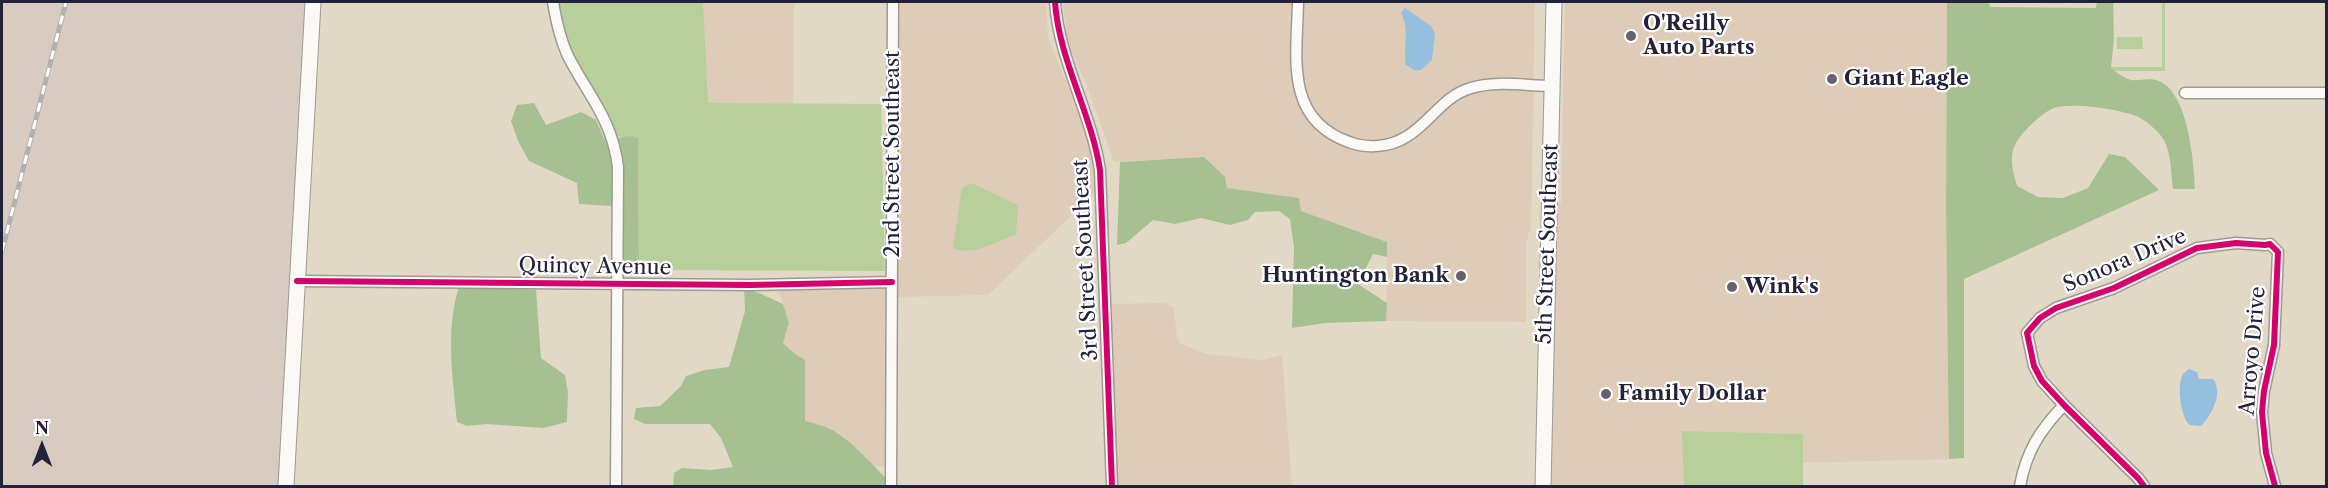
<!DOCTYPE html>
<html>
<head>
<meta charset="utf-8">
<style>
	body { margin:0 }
	#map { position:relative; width:2328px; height:488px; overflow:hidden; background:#e1d9c6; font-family:"Libre Caslon Text",serif }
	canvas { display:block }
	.frame { position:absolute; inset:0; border:3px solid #22223b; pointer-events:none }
	.north { position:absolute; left:12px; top:416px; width:60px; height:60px; -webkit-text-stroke:4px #fff; paint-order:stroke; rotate:0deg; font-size:16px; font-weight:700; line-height:24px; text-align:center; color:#22223b }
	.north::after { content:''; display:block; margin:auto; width:21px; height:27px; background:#22223b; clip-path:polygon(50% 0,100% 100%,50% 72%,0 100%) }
</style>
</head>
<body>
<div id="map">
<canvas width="2328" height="488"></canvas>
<div class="frame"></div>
<div class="north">N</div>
</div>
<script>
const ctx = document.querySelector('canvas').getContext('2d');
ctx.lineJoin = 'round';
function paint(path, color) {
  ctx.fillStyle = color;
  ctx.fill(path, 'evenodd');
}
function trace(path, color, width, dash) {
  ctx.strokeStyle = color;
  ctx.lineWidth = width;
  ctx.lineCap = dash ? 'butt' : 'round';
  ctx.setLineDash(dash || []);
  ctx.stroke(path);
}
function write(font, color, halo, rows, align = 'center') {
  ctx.font = font + ' "Libre Caslon Text",serif';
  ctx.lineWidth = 4.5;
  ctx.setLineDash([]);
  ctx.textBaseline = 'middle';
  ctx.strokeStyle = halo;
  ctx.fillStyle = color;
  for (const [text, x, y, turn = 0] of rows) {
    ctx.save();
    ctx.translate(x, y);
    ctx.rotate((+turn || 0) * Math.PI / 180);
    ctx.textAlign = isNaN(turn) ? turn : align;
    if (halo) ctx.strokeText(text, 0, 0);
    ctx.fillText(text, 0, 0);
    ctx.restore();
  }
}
const built = new Path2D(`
	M703 2H794L793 104 707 103Z
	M900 2H1046L1048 37 1093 148 1098 190 988 295 898 297 897 174Z
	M1063 2H1554V3H1535L1531 227 1526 242V322L1386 321 1387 242 1301 211 1299 198 1226 188 1204 157 1114 162 1088 88 1067 42Z
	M1565 2H1947L1946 205 1949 459 1803 463V435L1683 431 1684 486H1543L1550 203H1561Z
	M892 282 891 467 875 466 843 436 829 428 805 421V360L795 354 783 343 789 323 777 285Z
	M1164 303 1174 307 1177 338 1181 344 1207 354 1263 360 1282 355 1292 486H1112L1106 304Z`);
const industrial = new Path2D(`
	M2 2H313L286 486H2Z`);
const green = new Path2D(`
	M553 2H703L708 103 881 104 885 271 639 270 638 138 612 136 580 76Z
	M2162 2H2165V71H2104L2110 67H2162Z
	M2117 37H2142L2143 49H2117Z
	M971 183 1018 205 1016 234C998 241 972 257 953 248L962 188Z
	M1682 431 1803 434V486H1684Z`);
const forest = new Path2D(`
	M1947 2H1989L1990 7 2096 8 2097 2H2113L2114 38 2111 68C2116 72 2124 78 2131 80 2140 81 2150 77 2159 81 2188 93 2194 161 2195 189H2173C2171 174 2171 153 2164 140 2159 132 2145 119 2136 116 2117 109 2074 102 2054 108 2042 112 2016 137 2013 150 2010 162 2014 175 2017 186L2038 197 2063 198 2088 188 2109 154 2125 157 2159 190 1964 279V458L1949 459 1946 205Z
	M534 103 546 125 581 112 596 120 610 152 613 173 612 206 579 204 577 183 529 161 518 141 511 121 517 105Z
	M629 136 638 138 639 270 624 269V171L618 138Z
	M1204 157 1225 177 1227 188 1299 198 1301 211 1387 242V257L1373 254 1358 284 1387 303 1386 321 1325 323 1292 328 1294 247 1290 219 1279 211 1255 212 1248 220 1230 225 1201 218 1175 224 1153 220 1126 243 1117 245 1120 162Z
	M459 287 536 290 541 358 565 375 568 392 567 422 543 428 487 424 467 426 457 422C453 379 445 329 459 287Z
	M744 288 759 293 783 304 789 323 783 343 795 354 805 360V421C813 423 821 425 828 428 848 436 876 468 891 484L890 486H673L674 473 682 468 711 470 733 467 721 438 710 424H645L634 419 636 408 660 406 681 386 686 376 705 370 729 367 745 311Z`);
const water = new Path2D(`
	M1405 8 1431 26 1435 34 1432 60 1421 70H1414L1406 65C1403 47 1410 29 1401 13Z
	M2189 369 2197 372 2199 379H2213C2224 393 2211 416 2201 426L2190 425C2181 419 2177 387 2182 376 2183 373 2187 371 2189 369Z`);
const minor = new Path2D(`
	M553 2C556 20 560 39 568 56 589 97 612 119 618 167L616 486
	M1055 2C1059 60 1091 112 1100 170L1112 486
	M1298 2C1297 57 1284 119 1349 142 1367 149 1390 147 1406 137 1430 123 1443 96 1471 88 1496 80 1527 86 1553 86
	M2185 93H2326
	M297 281 750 285 892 282
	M891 486 893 2
	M2020 486C2026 452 2040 430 2064 405
	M2144 486 2138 478 2064 405 2042 381 2034 366 2027 333 2040 318 2056 308 2114 288 2197 248 2236 243 2265 245 2270 244 2278 252 2274 345 2264 391 2262 412 2266 453 2275 486`);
const secondary = new Path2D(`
	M286 486 313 2
	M1543 486 1554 2`);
const rail = new Path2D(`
	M2 251 66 2`);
const cycleway = new Path2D(`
	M1055 2C1059 60 1091 112 1100 170L1112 486
	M297 281 750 285 892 282
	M2144 486 2138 478 2064 405 2042 381 2034 366 2027 333 2040 318 2056 308 2114 288 2197 248 2236 243 2265 245 2270 244 2278 252 2274 345 2264 391 2262 412 2266 453 2275 486`);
const markers = [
	[1631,36,6,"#65626c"],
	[1832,79,6,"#65626c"],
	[1461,276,6,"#65626c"],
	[1732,287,6,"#65626c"],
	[1606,394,6,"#65626c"]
];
const poiNames = [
	["O'Reilly",1643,24],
	["Auto Parts",1643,48],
	["Giant Eagle",1844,79],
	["Huntington Bank",1449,276,"right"],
	["Wink's",1744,287],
	["Family Dollar",1618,394]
];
const streetNames = [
	["2nd Street Southeast",893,154,-90],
	["5th Street Southeast",1548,244,-88],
	["3rd Street Southeast",1086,260,-93],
	["Sonora Drive",2125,261,-23],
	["Quincy Avenue",595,267,1],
	["Arroyo Drive",2253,351,-85]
];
paint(built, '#deccb9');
paint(industrial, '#d7ccbf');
paint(green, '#b6cf9b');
paint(forest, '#a6c092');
paint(water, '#95bfde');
trace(minor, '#9e9a92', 13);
trace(secondary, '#9e9a92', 17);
trace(minor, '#faf9f6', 10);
trace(secondary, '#faf9f6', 15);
trace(rail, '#b2b1b2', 5);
trace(rail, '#fff', 3, [9]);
trace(cycleway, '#d6006c', 6);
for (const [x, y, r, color] of markers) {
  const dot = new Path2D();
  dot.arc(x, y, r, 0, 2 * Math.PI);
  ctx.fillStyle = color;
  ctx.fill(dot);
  trace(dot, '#fff', 2);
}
write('bold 21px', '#22223b', '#fff', poiNames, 'left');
write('21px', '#22223b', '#fff', streetNames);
</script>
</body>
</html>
